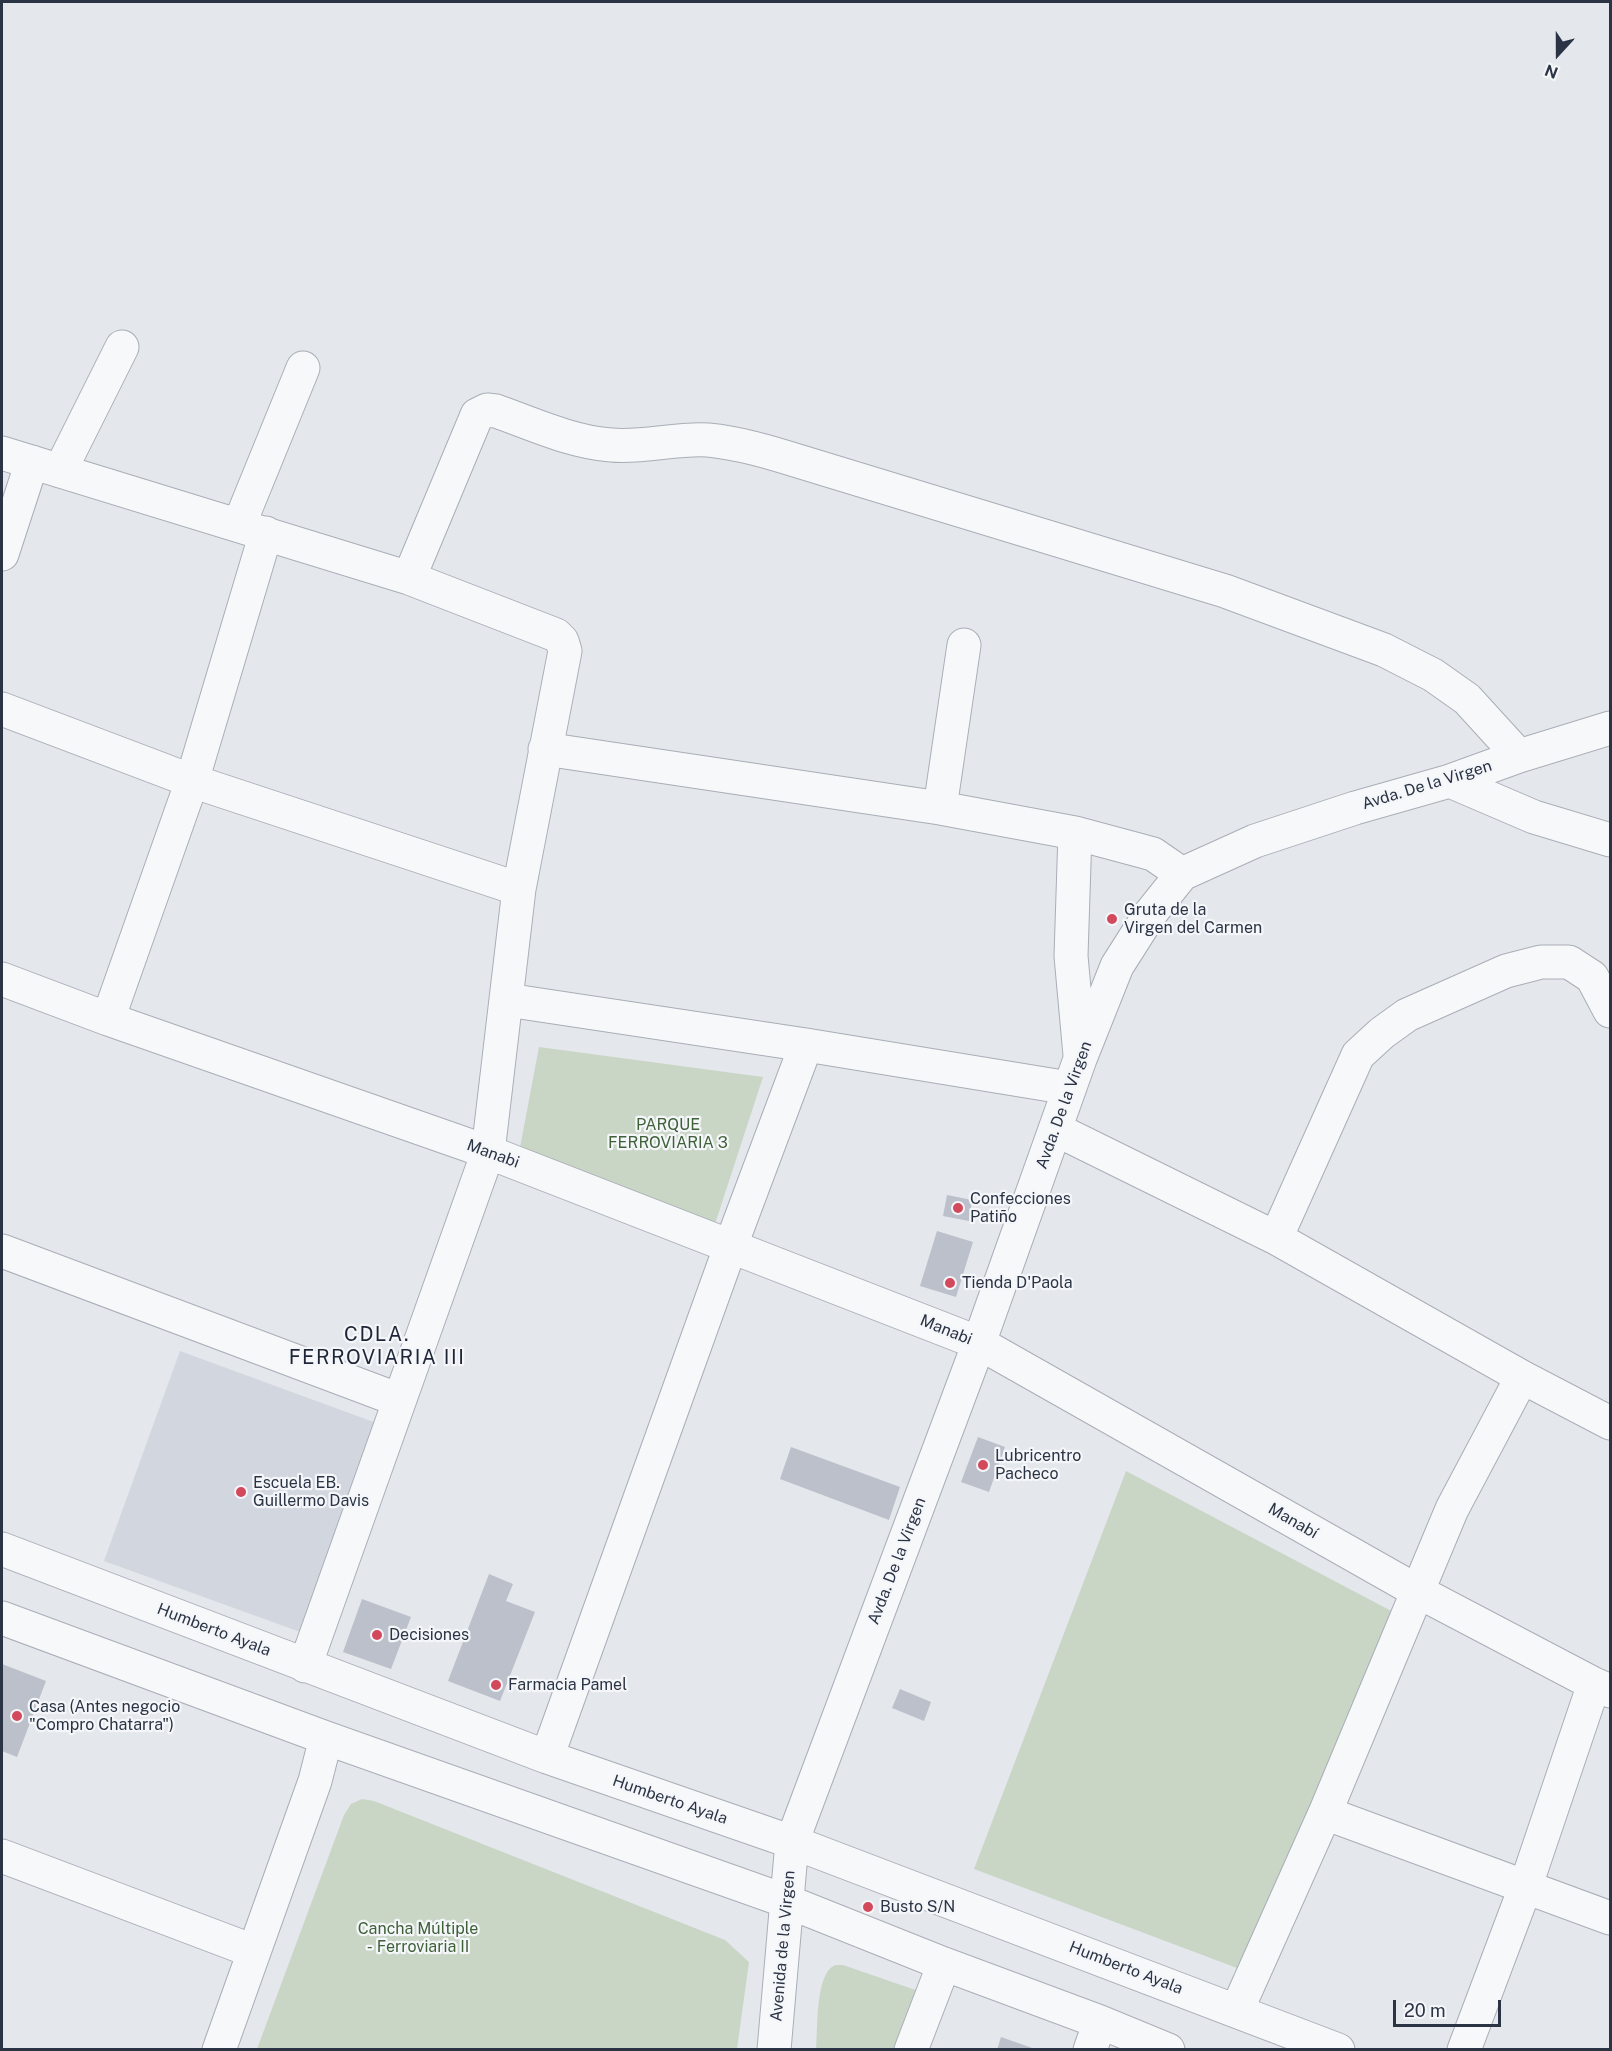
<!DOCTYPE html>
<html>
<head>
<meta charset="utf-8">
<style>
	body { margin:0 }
	#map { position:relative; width:1612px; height:2051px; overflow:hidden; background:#e4e7ec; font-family:"Public Sans",sans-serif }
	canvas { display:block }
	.frame { position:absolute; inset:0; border:3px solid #2b3445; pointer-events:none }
	.north { position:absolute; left:1528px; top:24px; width:60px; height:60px; -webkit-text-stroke:4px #f4f6f9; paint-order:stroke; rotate:201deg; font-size:16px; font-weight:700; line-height:24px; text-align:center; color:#2b3445 }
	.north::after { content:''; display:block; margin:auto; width:21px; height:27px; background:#2b3445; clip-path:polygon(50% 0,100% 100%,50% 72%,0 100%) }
	.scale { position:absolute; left:1393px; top:2000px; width:108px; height:27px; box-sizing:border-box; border:3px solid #2b3445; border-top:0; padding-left:8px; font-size:18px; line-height:21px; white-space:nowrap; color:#2b3445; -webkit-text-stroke:4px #f4f6f9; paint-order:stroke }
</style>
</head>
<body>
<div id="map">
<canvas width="1612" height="2051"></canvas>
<div class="frame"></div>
<div class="north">N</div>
<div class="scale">20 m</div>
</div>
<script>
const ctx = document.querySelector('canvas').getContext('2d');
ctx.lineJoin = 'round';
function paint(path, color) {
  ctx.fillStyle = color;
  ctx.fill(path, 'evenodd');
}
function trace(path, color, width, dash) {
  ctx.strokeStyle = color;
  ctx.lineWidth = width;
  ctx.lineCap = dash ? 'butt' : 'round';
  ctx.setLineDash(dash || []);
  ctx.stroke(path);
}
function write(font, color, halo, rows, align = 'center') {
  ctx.font = font + ' "Public Sans",sans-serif';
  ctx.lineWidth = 4.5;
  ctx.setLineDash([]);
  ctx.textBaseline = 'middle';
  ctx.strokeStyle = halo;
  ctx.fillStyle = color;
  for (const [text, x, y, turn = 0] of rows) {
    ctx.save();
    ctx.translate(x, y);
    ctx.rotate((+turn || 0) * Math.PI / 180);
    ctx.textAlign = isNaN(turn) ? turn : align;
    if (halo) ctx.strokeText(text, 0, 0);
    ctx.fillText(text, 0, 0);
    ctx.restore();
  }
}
const built = new Path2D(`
	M180 1351 379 1424 303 1633 104 1561Z`);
const green = new Path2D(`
	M539 1047 763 1077 715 1224 518 1158Z
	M1126 1471 1397 1614 1245 1971 974 1869Z
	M362 1799 374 1801 725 1940 749 1962 737 2049H257L344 1815 351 1804Z
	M835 1965H843L927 1994 907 2049 816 2050C818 2028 815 1974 835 1965Z`);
const building = new Path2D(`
	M947 1195 972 1200 969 1221 943 1216Z
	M937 1231 973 1242 956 1297 920 1286Z
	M978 1437 1005 1447 989 1492 961 1482Z
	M791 1447 900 1487 889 1520 780 1479Z
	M489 1574 513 1584 506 1601 535 1612 500 1701 448 1681Z
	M362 1599 411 1617 391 1669 343 1652Z
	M2 1664 46 1681 17 1757 2 1751Z
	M900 1689 931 1702 924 1721 892 1708Z
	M1001 2037 1035 2049V2050H997Z`);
const minor = new Path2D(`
	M2 453 409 578 556 635 562 641 565 651 519 889 488 1152 305 1666
	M60 471 122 347
	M239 525 303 368
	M2 554 32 462
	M409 578 477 415 487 410 496 411C533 424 571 442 611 445 643 448 676 438 708 440 739 443 769 452 798 461L1225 591 1384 650 1433 675 1467 699 1519 756
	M2 709 192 781 519 889
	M545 749 940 808 1075 833 1153 854 1182 874
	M1450 781 1534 817 1610 840
	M940 808 964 645
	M1075 833 1071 956 1080 1055
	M2 979 108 1019 488 1152 979 1343 1417 1591 1594 1684 1610 1691
	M507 1000 806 1045 1069 1088
	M108 1019 192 781 266 533
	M1055 1129 1276 1238 1522 1377 1610 1423
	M1276 1238 1358 1055 1382 1033 1407 1015 1506 971 1541 962H1569L1592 977 1610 1011
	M2 1251 399 1400
	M2 1549 547 1757 792 1842 1338 2050
	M2 1618 326 1738 786 1901 944 1964 1100 2022 1168 2050
	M547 1757 731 1245 806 1045
	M1325 1813 1610 1918
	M2 1856 253 1951
	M1237 2010 1325 1813 1452 1509 1522 1377
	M219 2050 315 1781 326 1738
	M774 2050 792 1842 979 1343 1080 1059 1117 966 1150 914 1182 874 1255 841 1355 808 1450 781 1519 756 1610 728
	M911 2050 944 1964
	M1090 2050 1100 2022
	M1464 2050 1525 1888 1594 1684`);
const markers = [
	[1112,919,6,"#d1495b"],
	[958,1208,6,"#d1495b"],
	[950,1283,6,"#d1495b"],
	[983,1465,6,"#d1495b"],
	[241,1492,6,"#d1495b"],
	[377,1635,6,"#d1495b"],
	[496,1685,6,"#d1495b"],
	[17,1716,6,"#d1495b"],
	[868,1907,6,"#d1495b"]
];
const streetNames = [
	["Avda. De la Virgen",1427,785,-17],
	["Avda. De la Virgen",1064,1105,-70],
	["Manabi",493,1154,20],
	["Manabi",946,1330,22],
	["Manabí",1293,1521,30],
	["Avda. De la Virgen",897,1561,-69],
	["Humberto Ayala",214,1630,21],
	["Humberto Ayala",670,1800,19],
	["Avenida de la Virgen",783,1946,-85],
	["Humberto Ayala",1126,1968,21]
];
const poiNames = [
	["Gruta de la",1124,910],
	["Virgen del Carmen",1124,928],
	["Confecciones",970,1199],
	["Patiño",970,1217],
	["Tienda D'Paola",962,1283],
	["Lubricentro",995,1456],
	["Pacheco",995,1474],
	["Escuela EB.",253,1483],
	["Guillermo Davis",253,1501],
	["Decisiones",389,1635],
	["Farmacia Pamel",508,1685],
	["Casa (Antes negocio",29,1707],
	["\"Compro Chatarra\")",29,1725],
	["Busto S/N",880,1907]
];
const parkNames = [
	["PARQUE",668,1125],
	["FERROVIARIA 3",668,1143],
	["Cancha Múltiple",418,1929],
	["- Ferroviaria II",418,1947]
];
const quarterNames = [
	["CDLA.",377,1335],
	["FERROVIARIA III",377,1358]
];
paint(built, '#d2d6de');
paint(green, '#c9d6c5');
paint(building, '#bbc0ca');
trace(minor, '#a9aeb7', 35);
trace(minor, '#f7f8fa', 33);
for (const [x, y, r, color] of markers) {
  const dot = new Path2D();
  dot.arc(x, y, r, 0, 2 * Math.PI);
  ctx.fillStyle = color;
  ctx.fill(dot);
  trace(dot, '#f4f6f9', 2);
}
write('16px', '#2b3445', '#f4f6f9', streetNames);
write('16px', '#2b3445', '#f4f6f9', poiNames, 'left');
write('16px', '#3f6138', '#f4f6f9', parkNames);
ctx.letterSpacing = '1.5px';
write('20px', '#1d2536', '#f4f6f9', quarterNames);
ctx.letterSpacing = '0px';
</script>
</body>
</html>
